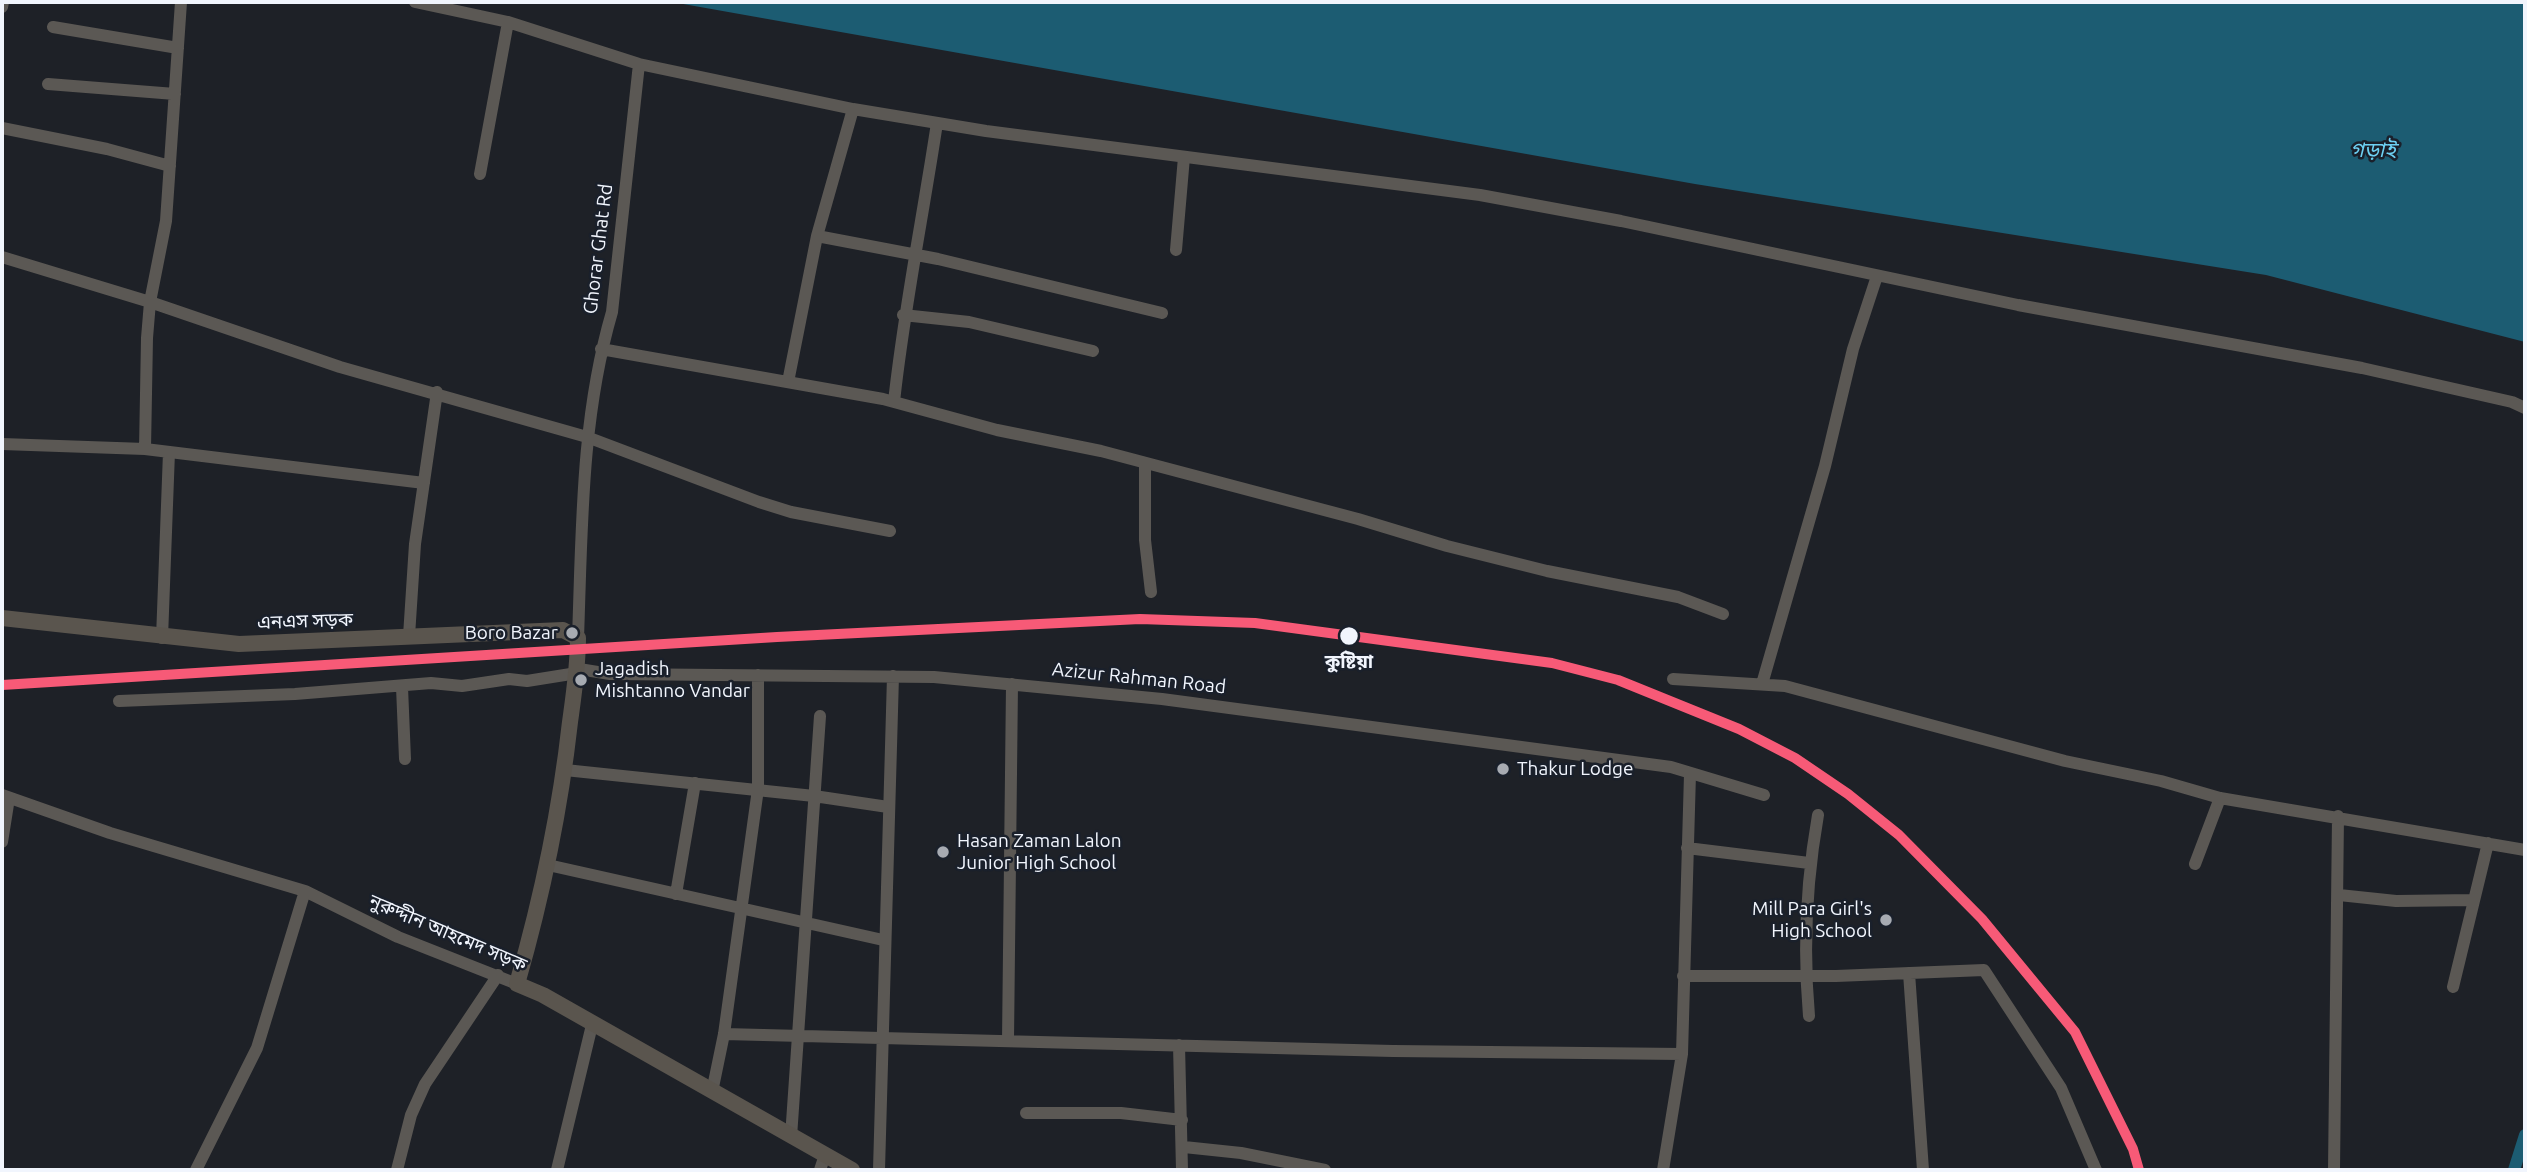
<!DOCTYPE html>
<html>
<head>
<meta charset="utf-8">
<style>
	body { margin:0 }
	#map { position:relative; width:2527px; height:1172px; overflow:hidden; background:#1e2127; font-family:Ubuntu,sans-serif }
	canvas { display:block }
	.frame { position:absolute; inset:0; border:4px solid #f1f5fd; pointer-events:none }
</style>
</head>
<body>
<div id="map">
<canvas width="2527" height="1172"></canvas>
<div class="frame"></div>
</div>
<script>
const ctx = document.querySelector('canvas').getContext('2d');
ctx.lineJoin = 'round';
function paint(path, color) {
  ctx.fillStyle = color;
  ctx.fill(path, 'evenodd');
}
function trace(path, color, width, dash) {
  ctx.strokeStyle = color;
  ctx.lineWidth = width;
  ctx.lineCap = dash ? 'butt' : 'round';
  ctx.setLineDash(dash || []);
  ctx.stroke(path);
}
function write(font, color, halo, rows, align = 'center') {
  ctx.font = font + ' Ubuntu,"Noto Sans Bengali",sans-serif';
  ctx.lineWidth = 5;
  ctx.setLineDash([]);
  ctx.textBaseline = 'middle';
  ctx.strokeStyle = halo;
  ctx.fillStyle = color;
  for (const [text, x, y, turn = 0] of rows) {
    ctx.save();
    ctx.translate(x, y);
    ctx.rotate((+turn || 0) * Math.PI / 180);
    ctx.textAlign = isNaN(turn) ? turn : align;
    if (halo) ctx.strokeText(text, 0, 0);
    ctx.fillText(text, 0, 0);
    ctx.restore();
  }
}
const water = new Path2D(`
	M672 2H2525V342L2266 275 1695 184Z`);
const canal = new Path2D(`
	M2514 1170 2525 1135`);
const minor = new Path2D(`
	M415 2 508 22 639 64 853 109 986 131 1480 195 1621 221 2018 305 2362 368 2512 402 2525 408
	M2 7 3 2
	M53 27 178 48
	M48 84 175 94
	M2 128 107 149 170 166
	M480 174 508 22
	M817 236 938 259 1162 313
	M1176 250 1184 157
	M2 257 150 302 340 367 587 437 759 502 791 512 890 531
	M903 315 969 322 1093 351
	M601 349 883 399 997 430 1101 451 1358 519 1447 546 1547 571 1678 597 1723 614
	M788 382 817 236 853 109
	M894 402C904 308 923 216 937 123
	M2 444 145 449 424 483
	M145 449 147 338 150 302 166 221 181 2
	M1145 464V540L1151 592
	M409 636 415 544 437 392
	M162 638 169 452
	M578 638C582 528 581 418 612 312L639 64
	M579 669 610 674 934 677 1162 699 1671 767 1764 795
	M1673 679 1785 686 2065 761 2161 781 2220 798 2525 850
	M1762 684 1825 466 1853 349 1877 276
	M402 687 405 759
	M119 701 295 694 431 683 462 686 509 679 527 681 577 673
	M565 770 814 796 888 807
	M2 795 110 833 305 891 398 937 517 984
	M2 842 9 798
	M1687 848 1809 863
	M2195 864 2220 798
	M548 865 883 940
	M676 894 695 783
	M2339 895 2396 901 2474 900
	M1909 973 1923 1170
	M1683 976H1836L1984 970 2061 1088 2096 1170
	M2453 987 2488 843
	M1809 1016C1803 948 1806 883 1818 815
	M724 1034 1393 1051 1682 1054
	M1008 1040 1012 684
	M1179 1045 1182 1170
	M712 1092 724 1034 758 789V675
	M1026 1113H1121L1182 1120
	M791 1137 820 716
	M1184 1147 1241 1153 1325 1170
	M196 1170 257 1048 305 891
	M397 1170 411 1115 425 1084 498 975
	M557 1170 592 1025
	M820 1170 825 1155
	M879 1170 893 676
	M1663 1170 1682 1054 1690 774
	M2334 1170 2338 816`);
const major = new Path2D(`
	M2 618 239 644 563 630 578 638C578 667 574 693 570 722 560 812 542 897 517 984L543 995 852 1170`);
const rail1 = new Path2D(`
	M2 685 777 637 1140 619 1255 623 1552 663 1618 680 1739 729 1795 758 1848 794 1899 835 1982 919 2075 1032 2133 1149 2139 1170`);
const markers = [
	[572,633,7,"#a7abb2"],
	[1349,636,10,"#f1f5fd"],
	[581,680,7,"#a7abb2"],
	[1503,769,7,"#a7abb2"],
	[943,852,7,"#a7abb2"],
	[1886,920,7,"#a7abb2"]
];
const streetNames = [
	["Ghorar Ghat Rd",598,249,-83],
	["এনএস সড়ক",305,621,-2],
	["Azizur Rahman Road",1139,678,6],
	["নুরুদ্দীন আহমেদ সড়ক",448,933,23]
];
const poiNames = [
	["Boro Bazar",558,633,"right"],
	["Jagadish",595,669],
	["Mishtanno Vandar",595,691],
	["Thakur Lodge",1517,769],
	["Hasan Zaman Lalon",957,841],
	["Junior High School",957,863],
	["Mill Para Girl's",1872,909,"right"],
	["High School",1872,931,"right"]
];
const stopNames = [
	["কুষ্টিয়া",1349,662]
];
const waterNames = [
	["গড়াই",2373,150]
];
paint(water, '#1c5c72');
trace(canal, '#1c5c72', 12);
trace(minor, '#5b5854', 12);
trace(major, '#5a554e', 16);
trace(rail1, '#f75a77', 10);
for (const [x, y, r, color] of markers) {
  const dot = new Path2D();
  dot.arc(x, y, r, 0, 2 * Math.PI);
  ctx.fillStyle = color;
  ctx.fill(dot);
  trace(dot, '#1a202b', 2.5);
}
write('19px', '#f1f5fd', '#1a202b', streetNames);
write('19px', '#f1f5fd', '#1a202b', poiNames, 'left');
write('bold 19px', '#f1f5fd', '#1a202b', stopNames);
write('italic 21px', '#6dd1f4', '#1a202b', waterNames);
</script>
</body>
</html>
